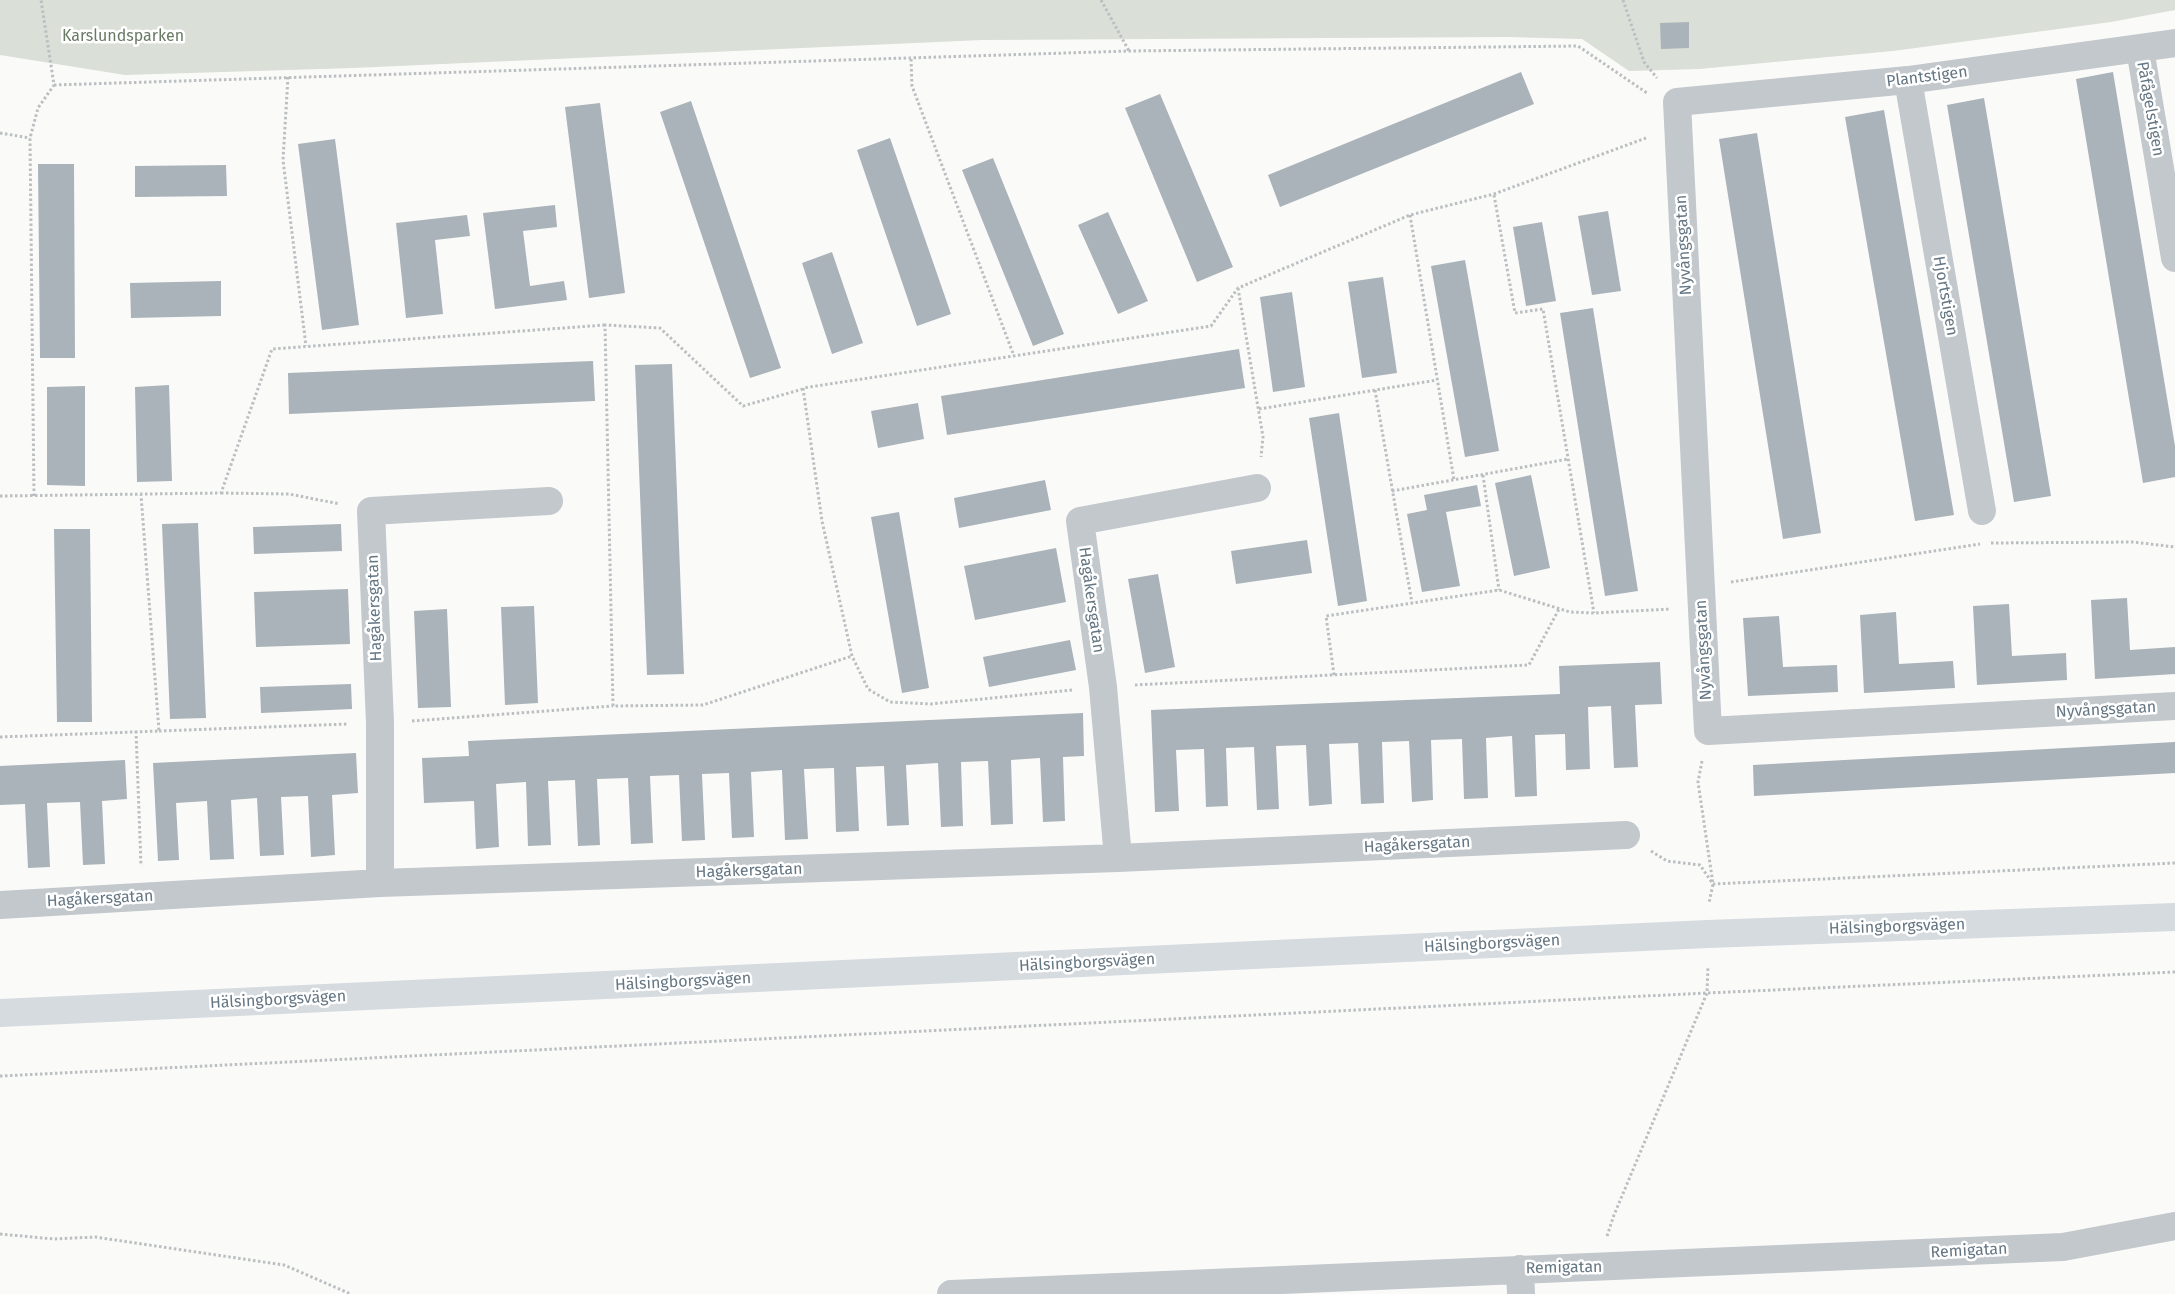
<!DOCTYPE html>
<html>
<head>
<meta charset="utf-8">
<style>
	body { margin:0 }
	canvas { display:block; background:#fafaf8 }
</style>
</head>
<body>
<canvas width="2175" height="1294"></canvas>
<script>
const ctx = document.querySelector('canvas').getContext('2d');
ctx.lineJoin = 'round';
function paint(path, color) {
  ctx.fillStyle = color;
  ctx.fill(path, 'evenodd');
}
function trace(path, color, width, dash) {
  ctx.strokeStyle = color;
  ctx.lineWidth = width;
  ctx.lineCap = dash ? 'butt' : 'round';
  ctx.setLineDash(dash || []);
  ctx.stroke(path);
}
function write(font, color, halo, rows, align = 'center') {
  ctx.font = font + ' "Fira Sans",sans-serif';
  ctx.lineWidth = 5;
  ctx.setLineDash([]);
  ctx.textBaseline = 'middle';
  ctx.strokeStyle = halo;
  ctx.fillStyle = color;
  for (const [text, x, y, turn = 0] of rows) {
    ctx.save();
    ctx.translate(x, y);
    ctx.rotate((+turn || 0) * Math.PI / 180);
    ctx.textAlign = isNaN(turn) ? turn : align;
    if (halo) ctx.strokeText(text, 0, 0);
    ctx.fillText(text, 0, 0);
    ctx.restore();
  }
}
const green = new Path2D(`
	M0 0H2175V10L2111 22 1893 51 1699 69 1629 71 1582 39 1507 37 982 40 353 68 125 75 0 55Z`);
const building = new Path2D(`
	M1689 22V48L1661 49 1660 23Z
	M1521 72 1534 104 1280 207 1268 175Z
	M2113 72 2175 446V477L2143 483 2076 79Z
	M1160 94 1233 267 1197 282 1125 108Z
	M1984 98 2051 496 2014 502 1947 105Z
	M691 101 781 368 750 378 660 112Z
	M600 103 625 293 589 298 565 107Z
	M1884 110 1954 515 1915 521 1845 117Z
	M1757 133 1821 533 1783 539 1719 139Z
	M890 138 951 314 917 326 857 150Z
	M335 139 359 325 322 330 298 144Z
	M993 158 1064 334 1033 346 962 170Z
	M38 164H74L75 358H40Z
	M226 165 227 196 135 197V166Z
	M555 205 557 227 523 231 530 286 564 281 567 300 495 309 483 213Z
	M1608 211 1621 291 1592 295 1578 216Z
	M1108 212 1148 301 1118 314 1078 225Z
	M467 215 470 236 435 240 443 314 406 318 396 223Z
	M1542 222 1556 301 1526 306 1513 227Z
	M832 252 863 343 832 354 802 263Z
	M1465 260 1499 451 1465 457 1431 266Z
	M1383 277 1397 373 1362 378 1348 282Z
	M221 281V316L131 318 130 283Z
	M1292 292 1305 387 1273 392 1260 297Z
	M1593 308 1638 591 1605 596 1560 313Z
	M1239 349 1245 388 947 435 941 396Z
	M593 361 595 401 289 414 288 373Z
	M672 364 684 674 647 675 635 365Z
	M169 385 172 481 137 482 135 387Z
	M85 386V486L47 485V387Z
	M918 403 924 439 878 448 871 411Z
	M1339 413 1367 601 1338 606 1309 418Z
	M1531 475 1550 568 1514 576 1495 483Z
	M1045 480 1051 510 959 528 954 498Z
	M1477 485 1481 506 1446 512 1460 586 1422 592 1407 514 1427 510 1424 495Z
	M899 512 929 688 902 693 871 517Z
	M198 523 206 718 170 719 162 524Z
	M341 524 342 551 254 554 253 527Z
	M54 529H90L92 722H57Z
	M1307 540 1312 573 1236 584 1231 551Z
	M1056 548 1066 602 975 620 964 566Z
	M1158 574 1175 667 1145 673 1128 579Z
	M348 589 350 644 256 647 254 592Z
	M2127 598 2130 650 2175 647V674L2095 679 2091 600Z
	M2009 604 2012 656 2066 653 2067 680 1977 685 1973 606Z
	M534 606 538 703 505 705 501 607Z
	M447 609 451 707 418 708 414 611Z
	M1896 612 1899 664 1953 661 1955 688 1864 693 1860 615Z
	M1779 616 1783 667 1837 665 1838 692 1748 696 1743 618Z
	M1070 640 1076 670 989 687 983 657Z
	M1660 662 1662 704 1635 705 1638 767 1614 768 1611 706 1588 707 1590 769 1566 770 1565 734 1535 735 1537 796 1515 797 1512 736 1486 738 1488 798 1464 799 1462 739 1431 740 1433 800 1412 802 1409 741 1382 742 1384 803 1361 804 1358 743 1329 744 1332 804 1309 806 1306 745 1276 746 1279 809 1257 810 1254 747 1226 748 1228 806 1206 807 1204 749 1176 750 1179 811 1155 812 1151 710 1560 694 1559 666Z
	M351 684 352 709 261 713 260 687Z
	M1083 713 1084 756 1063 757 1065 821 1043 822 1040 758 1011 760 1013 824 991 825 988 761 961 762 963 826 941 827 938 763 906 765 909 825 887 826 884 766 856 767 859 831 836 832 834 768 804 769 808 839 785 840 782 770 751 772 754 837 732 838 729 773 702 774 705 840 682 841 679 775 650 776 653 843 631 844 628 778 597 779 600 845 578 846 575 780 548 781 551 845 528 846 526 782 496 784 499 847 476 849 474 801 424 803 422 758 469 756 468 741Z
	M2175 742V773L1754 796 1753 765Z
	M356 753 358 793 332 795 335 855 311 857 308 796 281 797 284 855 260 856 257 798 231 800 234 859 210 860 207 801 176 803 179 860 158 861 153 763Z
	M125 760 127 799 102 801 105 864 83 865 80 802 47 803 50 867 28 868 25 804 0 805V766Z`);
const path = new Path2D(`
	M1101 0 1129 51
	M1623 0 1644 62 1657 78
	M911 59 912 86 1014 356
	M288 77 283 160 306 346
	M54 85 1129 51 1578 46 1647 93
	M0 133 30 138
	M1494 195 1515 313 1543 309 1594 613
	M1410 215 1454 480
	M1238 288 1263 437 1261 457
	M803 389 743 406 660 328 605 325 613 706 703 705 852 656
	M1375 390 1412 603
	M1259 409 1437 380
	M1483 475 1499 590
	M1392 491 1568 459
	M221 493 289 494 340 504
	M0 496 221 493 272 349 605 325
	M34 496 30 138 38 108 54 85 41 0
	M1991 543 2133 542 2175 547
	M1731 582 1980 544
	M1334 675 1326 616 1499 590 1570 612 1594 613 1671 609
	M1135 685 1529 665 1559 609
	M1072 690 931 704 890 702 868 689 852 656 822 521 803 388 1211 326 1238 288 1410 215 1494 194 1646 138
	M412 721 613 706
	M136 731 141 866
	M159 731 348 724
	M0 737 159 731 141 495
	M1702 761 1698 782 1713 884 1709 903
	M1651 851 1667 861 1700 865 1713 884 2175 863
	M0 1076 1707 993 2175 972
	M0 1234 54 1239 95 1237 284 1265 351 1294
	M1607 1236 1614 1215 1707 993 1708 966`);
const minor = new Path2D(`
	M2175 43 1908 80 1677 102 1708 731 2175 706
	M2140 49 2175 258
	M1908 80 1982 511
	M1118 858 1103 687 1080 521 1257 488
	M380 883V723L371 511 549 501
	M0 905 380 883 1118 858 1626 835
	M1520 1269 1521 1294
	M951 1294 2063 1247 2175 1226`);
const secondary = new Path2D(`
	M0 1013 1708 934 2175 917`);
const parkNames = [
	["Karslundsparken",123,37]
];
const streetNames = [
	["Plantstigen",1927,77,-7],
	["Påfågelstigen",2150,109,80],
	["Nyvångsgatan",1684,245,-93],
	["Hjortstigen",1945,296,80],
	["Hagåkersgatan",1091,600,82],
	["Hagåkersgatan",375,608,-92],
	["Nyvångsgatan",1704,650,-93],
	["Nyvångsgatan",2106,710,-3],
	["Hagåkersgatan",1417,845,-3],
	["Hagåkersgatan",749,871,-2],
	["Hagåkersgatan",100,899,-3],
	["Hälsingborgsvägen",1897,927,-2],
	["Hälsingborgsvägen",1492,944,-3],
	["Hälsingborgsvägen",1087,963,-3],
	["Hälsingborgsvägen",683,982,-3],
	["Hälsingborgsvägen",278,1000,-3],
	["Remigatan",1969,1251,-3],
	["Remigatan",1564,1268,-1]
];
paint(green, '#dadfd7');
paint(building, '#aab3b9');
trace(path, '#bbbfc2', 3, [2.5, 2.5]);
trace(minor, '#c3c8cc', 28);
trace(secondary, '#d6dbdf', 28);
write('16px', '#687a64', '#fff', parkNames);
write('16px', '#657683', '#fff', streetNames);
</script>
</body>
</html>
